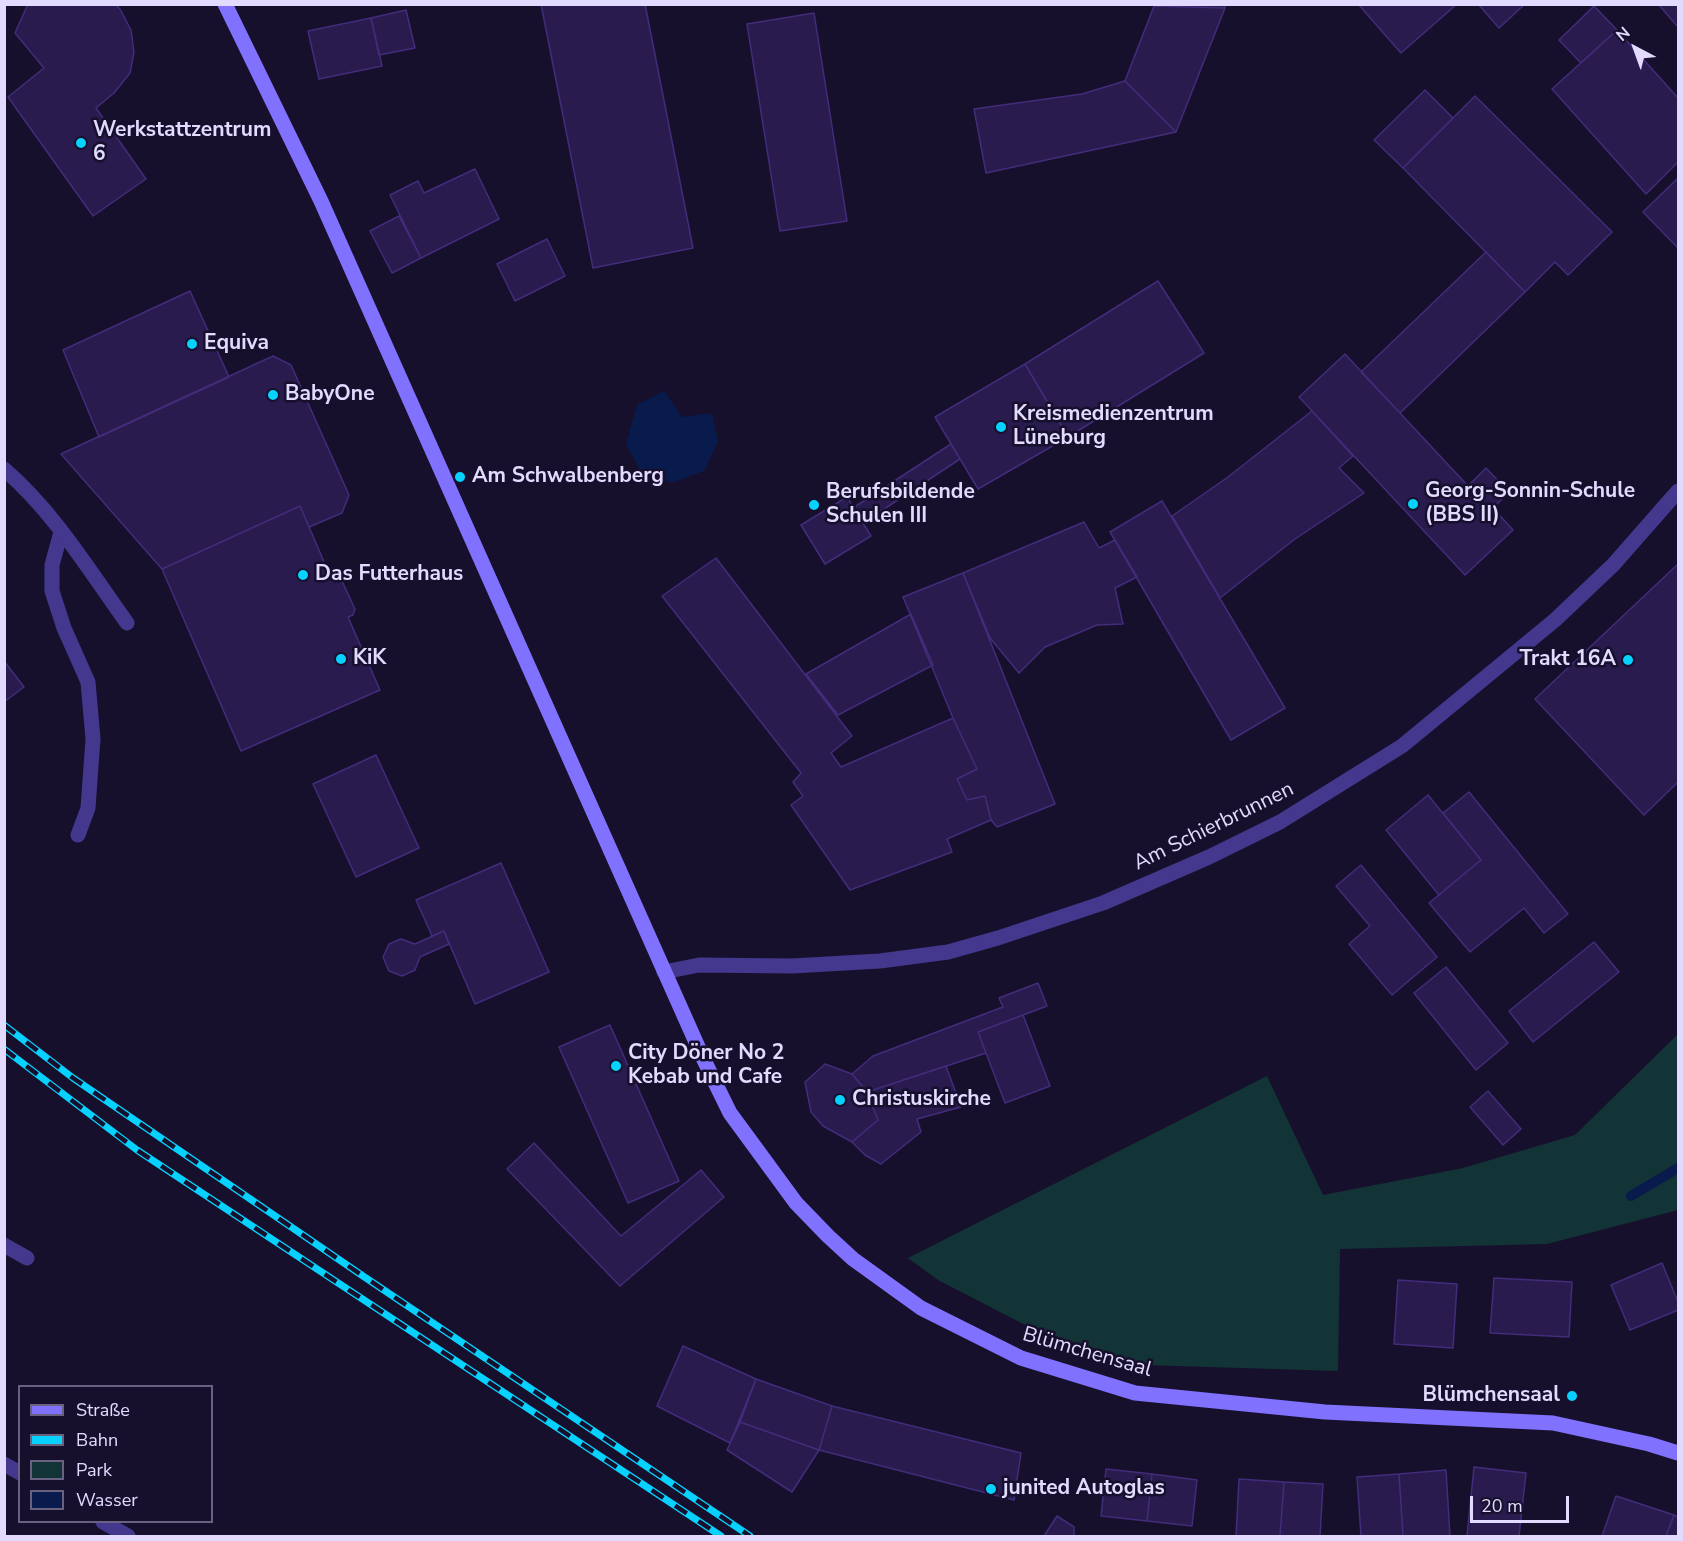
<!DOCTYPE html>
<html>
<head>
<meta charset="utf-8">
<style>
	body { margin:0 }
	#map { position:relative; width:1683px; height:1541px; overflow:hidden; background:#17102c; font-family:"Nunito Sans",sans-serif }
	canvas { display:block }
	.frame { position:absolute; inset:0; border:6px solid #e2daff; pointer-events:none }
	.legend { position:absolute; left:18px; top:1385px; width:195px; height:138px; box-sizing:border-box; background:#17102c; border:2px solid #686180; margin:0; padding:8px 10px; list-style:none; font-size:18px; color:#e2daff }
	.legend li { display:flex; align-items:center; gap:12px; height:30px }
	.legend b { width:30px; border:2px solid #686180 }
	.north { position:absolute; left:1605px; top:18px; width:60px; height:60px; -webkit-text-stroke:4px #17102c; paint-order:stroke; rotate:319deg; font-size:16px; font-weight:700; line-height:24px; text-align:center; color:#e2daff }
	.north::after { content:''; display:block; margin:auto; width:21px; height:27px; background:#e2daff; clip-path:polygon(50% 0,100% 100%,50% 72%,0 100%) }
	.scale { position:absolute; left:1470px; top:1496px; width:99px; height:27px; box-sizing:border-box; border:3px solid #e2daff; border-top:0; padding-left:8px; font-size:18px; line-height:21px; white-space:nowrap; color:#e2daff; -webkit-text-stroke:4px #17102c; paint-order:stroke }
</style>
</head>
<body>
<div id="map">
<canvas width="1683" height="1541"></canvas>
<div class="frame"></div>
<ul class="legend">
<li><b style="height:8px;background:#8171ff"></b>Straße</li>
<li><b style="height:8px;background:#06d1ff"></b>Bahn</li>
<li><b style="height:16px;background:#123436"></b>Park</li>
<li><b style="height:16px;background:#081b4c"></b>Wasser</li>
</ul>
<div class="north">N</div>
<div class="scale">20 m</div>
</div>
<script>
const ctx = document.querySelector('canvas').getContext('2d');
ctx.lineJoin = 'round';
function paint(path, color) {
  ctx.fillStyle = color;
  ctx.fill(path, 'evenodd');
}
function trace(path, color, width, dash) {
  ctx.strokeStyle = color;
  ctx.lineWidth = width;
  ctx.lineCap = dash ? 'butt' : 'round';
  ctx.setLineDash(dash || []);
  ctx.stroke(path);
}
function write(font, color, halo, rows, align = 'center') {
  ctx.font = font + ' "Nunito Sans",sans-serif';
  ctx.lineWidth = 5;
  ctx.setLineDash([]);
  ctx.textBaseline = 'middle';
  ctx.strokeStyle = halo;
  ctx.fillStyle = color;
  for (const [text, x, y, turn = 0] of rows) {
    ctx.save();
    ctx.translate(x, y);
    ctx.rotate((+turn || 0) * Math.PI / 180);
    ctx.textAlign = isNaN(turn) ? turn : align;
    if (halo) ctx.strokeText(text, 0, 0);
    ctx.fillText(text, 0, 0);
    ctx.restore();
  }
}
const green = new Path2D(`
	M1678 1034V1210L1547 1244 1340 1249 1338 1371 1145 1365 1033 1329 938 1280 908 1258 1267 1076 1323 1195 1463 1168 1575 1135Z`);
const water = new Path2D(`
	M664 391 682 417 712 413 718 442 704 471 672 483 641 472 626 444 637 405Z`);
const stream = new Path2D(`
	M1631 1196 1678 1168`);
const building = new Path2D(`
	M28 4H115L120 9 131 30 134 52 130 73 114 93 96 108 146 179 93 216 8 97 44 68 15 33Z
	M541 4H645L693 248 593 268Z
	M1153 4H1224L1225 8 1154 6Z
	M1358 4H1457L1401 53Z
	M1478 4H1525L1499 28Z
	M1658 4H1678V27Z
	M1154 6 1225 8 1176 132 1125 81Z
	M1594 6 1617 30 1581 63 1559 40Z
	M406 10 415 48 379 55 371 18Z
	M814 13 847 221 780 231 747 24Z
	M371 18 382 66 319 79 308 31Z
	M1617 30 1678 98V162L1646 194 1552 89Z
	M1125 81 1176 132 986 173 974 109 1082 94Z
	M1425 90 1453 118 1403 168 1374 140Z
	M1475 96 1612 232 1568 275 1555 262 1525 292 1403 168Z
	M475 169 499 219 421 258 390 195 418 181 424 193Z
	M1678 178V248L1643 212Z
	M399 216 421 258 392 273 370 231Z
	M547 239 565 276 515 301 497 264Z
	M1486 252 1525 292 1400 413 1361 372Z
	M1158 281 1204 353 1068 437 1025 364Z
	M190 291 229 377 99 437 63 350Z
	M1345 354 1468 486 1486 468 1509 492 1493 508 1513 530 1465 575 1299 397Z
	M273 356 291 365 349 495 342 513 309 527 300 506 162 569 61 454Z
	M1025 364 1068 437 978 489 935 417Z
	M1312 411 1353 456 1339 468 1364 493 1295 539 1220 598 1172 516 1228 477Z
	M951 444 960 459 863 523 853 508Z
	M847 497 871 536 825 564 801 525Z
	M1162 501 1285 708 1231 740 1110 532Z
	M300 506 331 578 336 576 341 579 355 609 353 615 348 617 380 690 241 751 162 569Z
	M1084 522 1099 548 1115 540 1137 577 1115 588 1123 624 1097 625 1045 647 1019 673 990 638 963 573Z
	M716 558 852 736 831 753 841 767 953 718 977 769 957 779 967 800 985 796 991 820 947 839 952 852 850 890 791 805 803 796 793 782 801 773 662 596Z
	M1678 564V782L1644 815 1535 699Z
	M963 573 1055 804 997 827 991 820 985 796 967 800 957 779 977 769 953 718 903 597Z
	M911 614 933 665 838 715 806 674Z
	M4 661 24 687 4 702Z
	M376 755 419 848 356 877 313 784Z
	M1469 792 1568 914 1544 933 1524 908 1470 952 1429 903 1481 860 1443 813Z
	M1428 795 1481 860 1439 895 1386 830Z
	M501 863 549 972 475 1004 444 931 432 936 416 900Z
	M1361 865 1437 957 1392 995 1349 944 1370 926 1336 886Z
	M444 931 449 944 420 957 415 970 402 976 389 971 383 957 389 944 401 939 415 944Z
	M1594 942 1619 972 1533 1042 1509 1011Z
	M1446 967 1508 1043 1476 1070 1414 993Z
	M1038 983 1047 1006 978 1032 986 1053 867 1092 852 1074 873 1056 1003 1007 999 998Z
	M1023 1015 1050 1086 1005 1103 978 1032Z
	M610 1025 679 1181 628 1203 559 1047Z
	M825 1064 852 1074 867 1092 878 1120 852 1142 823 1126 811 1112 805 1082Z
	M946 1066 961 1107 917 1119 921 1132 881 1164 865 1155 852 1142 878 1120 867 1092Z
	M1488 1091 1521 1129 1503 1145 1470 1107Z
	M534 1143 621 1236 701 1170 724 1197 620 1286 507 1169Z
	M1662 1263 1678 1302V1310L1630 1330 1611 1285Z
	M1494 1278 1572 1282 1569 1337 1490 1333Z
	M1398 1280 1457 1284 1453 1348 1394 1344Z
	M683 1346 756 1379 730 1443 657 1406Z
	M756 1379 832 1406 819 1450 740 1422Z
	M832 1406 1021 1453 1014 1500 819 1450Z
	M740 1422 819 1450 792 1492 727 1450Z
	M1474 1467 1526 1473 1519 1536H1467Z
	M1106 1469 1152 1474 1147 1521 1101 1516Z
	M1446 1470 1450 1536H1403L1399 1474Z
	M1152 1474 1197 1480 1192 1526 1147 1521Z
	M1399 1474 1403 1536H1361L1357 1477Z
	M1239 1479 1284 1482 1280 1536H1236Z
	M1284 1482 1323 1484 1320 1536H1280Z
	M1616 1496 1674 1515 1666 1536H1602Z
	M1674 1515 1678 1517V1536H1666Z
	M1057 1516 1074 1527V1536H1044Z`);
const lane = new Path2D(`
	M61 532 52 565V591L64 628 88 682 93 739 88 808 78 835
	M4 1245 27 1258
	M4 1464 20 1473
	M103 1522 128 1536`);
const street = new Path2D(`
	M4 469C54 512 89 570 127 623
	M664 972 699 965 792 966 880 961 948 952 998 938 1103 903 1209 857 1280 822 1402 746 1555 620 1613 565 1678 491`);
const secondary = new Path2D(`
	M225 4 321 201 703 1058 730 1113 796 1203 828 1236 853 1259 921 1308 1021 1358 1135 1393 1325 1412 1553 1423 1649 1444 1678 1453`);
const rail = new Path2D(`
	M4 1025 73 1078 363 1276 750 1536
	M4 1049 137 1150 721 1536`);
const markers = [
	[81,143,6,"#06d1ff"],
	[192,344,6,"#06d1ff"],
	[273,395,6,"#06d1ff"],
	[1001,427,6,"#06d1ff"],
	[460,477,6,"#06d1ff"],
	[1413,504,6,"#06d1ff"],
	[814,505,6,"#06d1ff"],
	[303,575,6,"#06d1ff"],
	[341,659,6,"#06d1ff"],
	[1628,660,6,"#06d1ff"],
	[616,1066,6,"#06d1ff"],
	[840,1100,6,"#06d1ff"],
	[1572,1396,6,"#06d1ff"],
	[991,1489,6,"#06d1ff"]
];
const poiNames = [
	["Werkstattzentrum",93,131],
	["6",93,155],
	["Equiva",204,344],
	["BabyOne",285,395],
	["Kreismedienzentrum",1013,415],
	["Lüneburg",1013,439],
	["Am Schwalbenberg",472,477],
	["Georg-Sonnin-Schule",1425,492],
	["(BBS II)",1425,516],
	["Berufsbildende",826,493],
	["Schulen III",826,517],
	["Das Futterhaus",315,575],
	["KiK",353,659],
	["Trakt 16A",1616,660,"right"],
	["City Döner No 2",628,1054],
	["Kebab und Cafe",628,1078],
	["Christuskirche",852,1100],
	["Blümchensaal",1560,1396,"right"],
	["junited Autoglas",1003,1489]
];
const streetNames = [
	["Am Schierbrunnen",1214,827,-26],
	["Blümchensaal",1087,1353,16]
];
paint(green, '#123436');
paint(water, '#081b4c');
trace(stream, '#081b4c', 10);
paint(building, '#291b4e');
trace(building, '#422c7b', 1.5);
trace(lane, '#43388d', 15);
trace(street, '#43388d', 15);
trace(secondary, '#8171ff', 15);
trace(rail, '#06d1ff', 7);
trace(rail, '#17102c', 4.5, [14]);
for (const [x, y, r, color] of markers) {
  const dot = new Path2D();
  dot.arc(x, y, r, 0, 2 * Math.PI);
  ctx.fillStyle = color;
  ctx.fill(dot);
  trace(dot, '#17102c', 2);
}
write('bold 21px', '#e2daff', '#17102c', poiNames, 'left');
write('21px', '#e2daff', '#17102c', streetNames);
</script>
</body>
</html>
